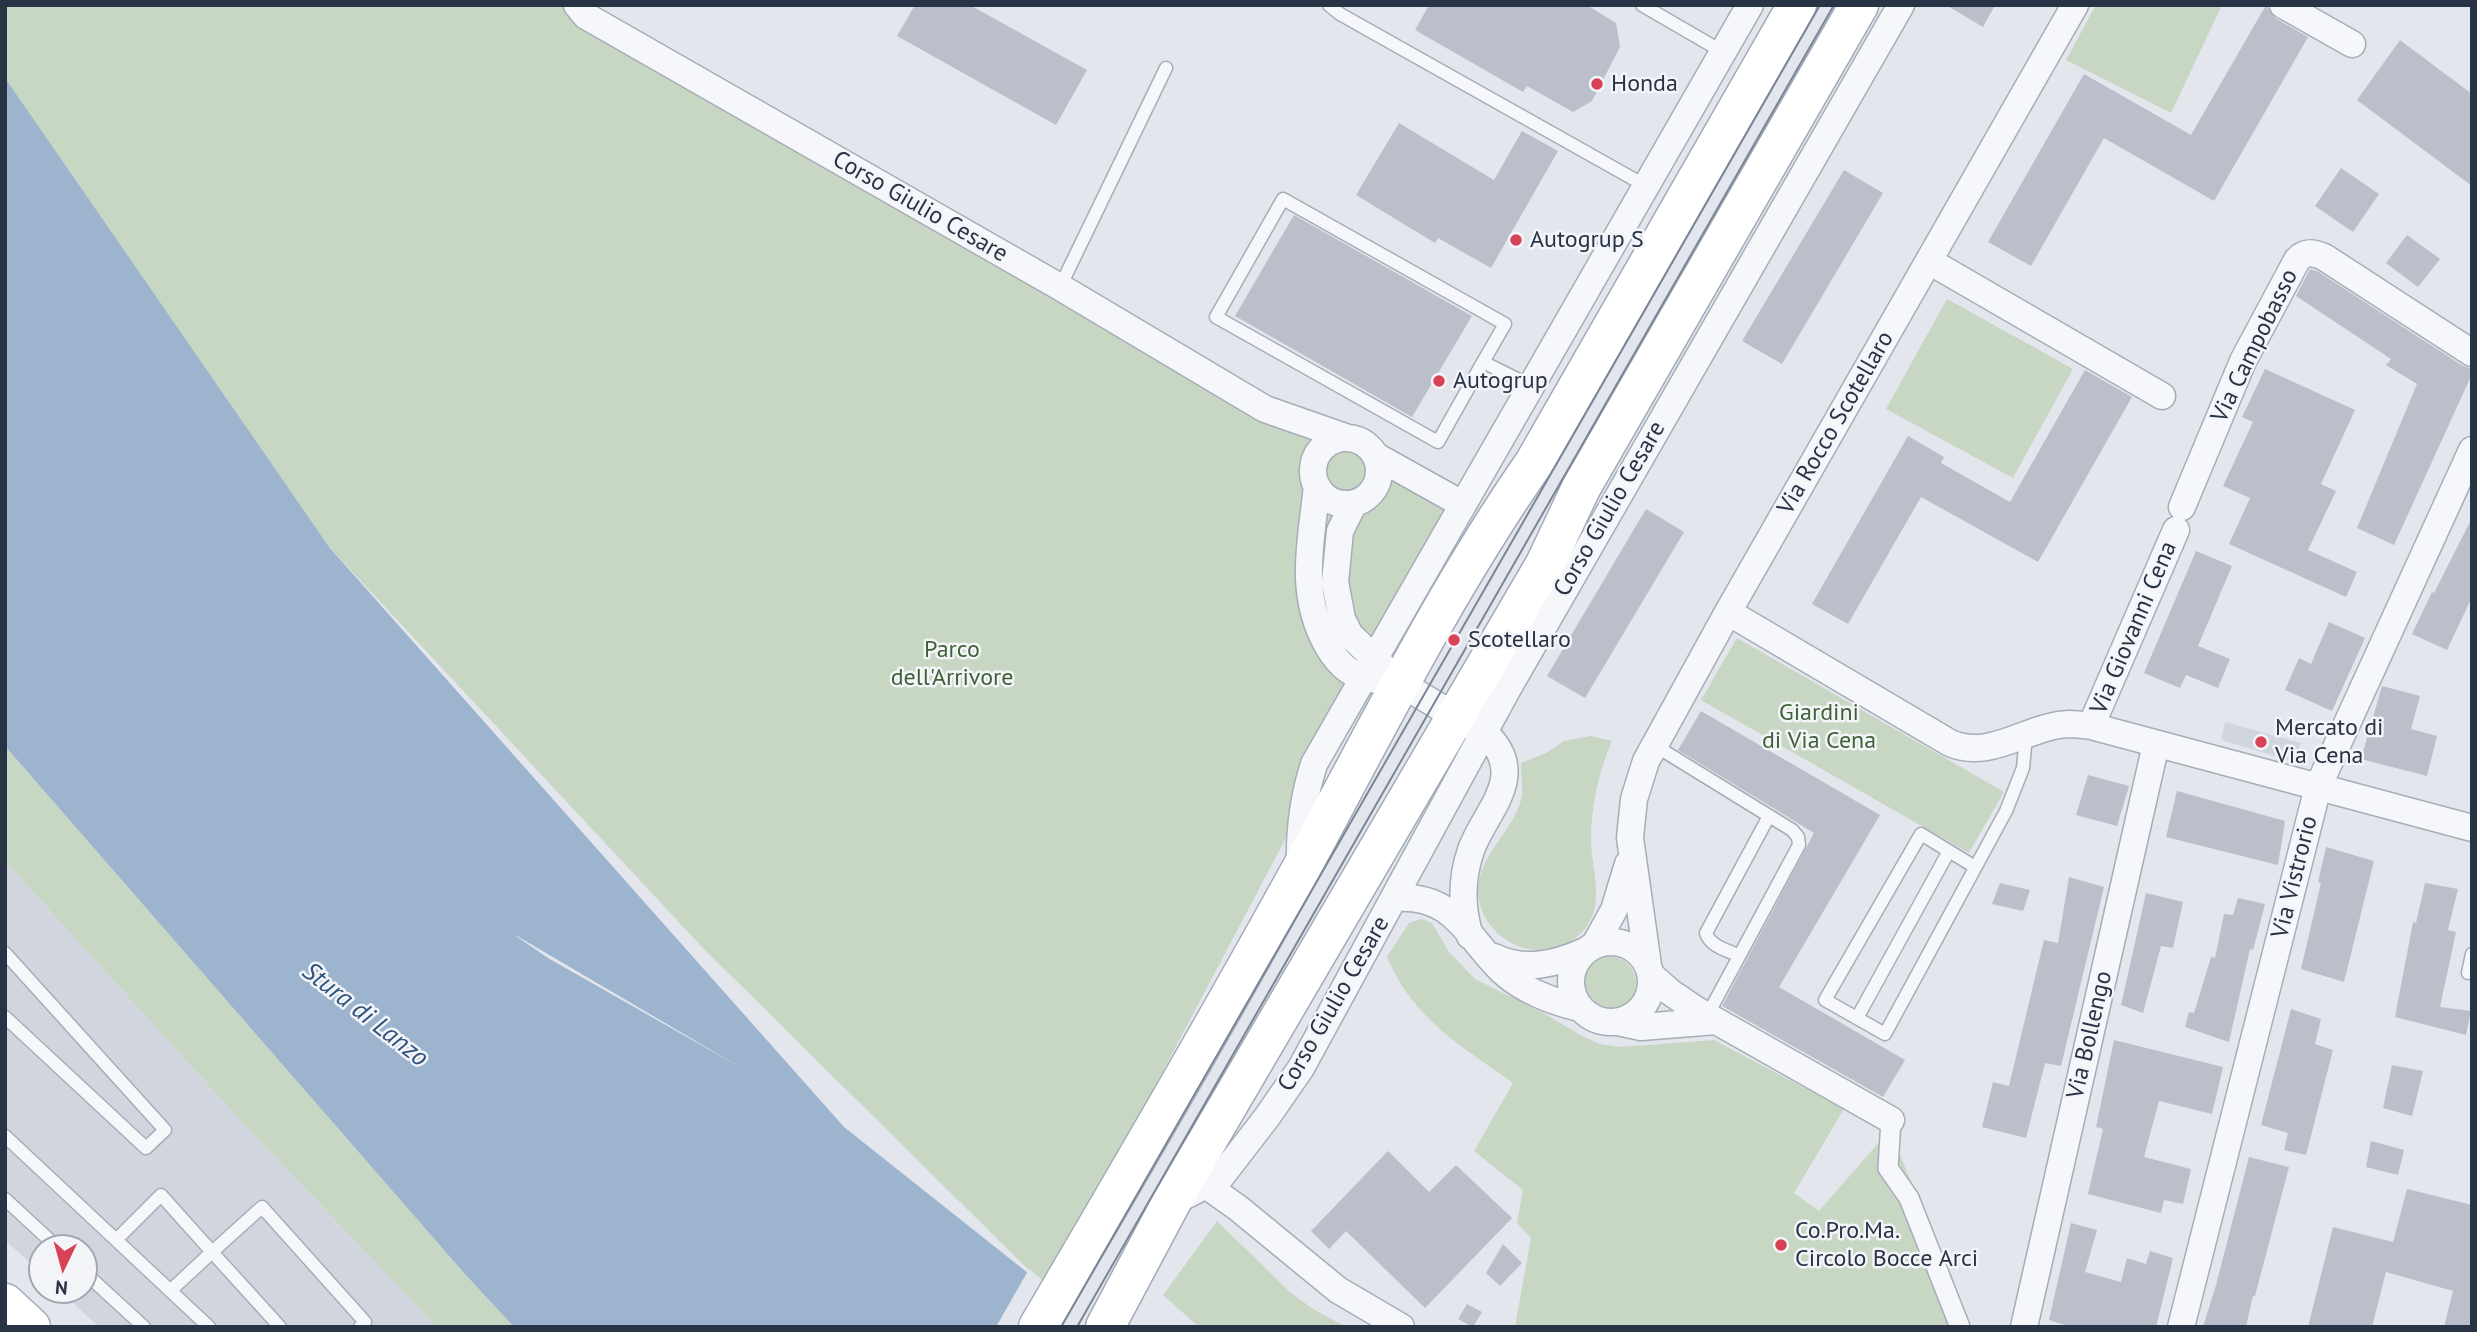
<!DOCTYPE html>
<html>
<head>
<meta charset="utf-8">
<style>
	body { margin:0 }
	#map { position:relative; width:2477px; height:1332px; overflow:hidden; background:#e3e6ec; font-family:"PT Sans",sans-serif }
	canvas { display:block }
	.frame { position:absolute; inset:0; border:7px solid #293346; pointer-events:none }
	.north { position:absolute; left:28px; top:1234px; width:70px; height:70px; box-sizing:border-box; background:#f3f5f9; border:2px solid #a2a7b1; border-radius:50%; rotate:185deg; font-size:19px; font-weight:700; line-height:28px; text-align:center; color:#293346 }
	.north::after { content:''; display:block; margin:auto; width:24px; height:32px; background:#d74257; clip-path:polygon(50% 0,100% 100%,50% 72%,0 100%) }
</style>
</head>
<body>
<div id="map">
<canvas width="2477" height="1332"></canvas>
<div class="frame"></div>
<div class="north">N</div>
</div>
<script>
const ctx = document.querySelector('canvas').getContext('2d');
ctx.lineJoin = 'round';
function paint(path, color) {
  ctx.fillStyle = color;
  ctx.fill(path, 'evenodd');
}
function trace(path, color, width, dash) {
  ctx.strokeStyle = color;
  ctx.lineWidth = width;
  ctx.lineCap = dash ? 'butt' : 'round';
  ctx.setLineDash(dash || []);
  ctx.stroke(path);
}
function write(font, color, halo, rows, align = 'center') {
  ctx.font = font + ' "PT Sans",sans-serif';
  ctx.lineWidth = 5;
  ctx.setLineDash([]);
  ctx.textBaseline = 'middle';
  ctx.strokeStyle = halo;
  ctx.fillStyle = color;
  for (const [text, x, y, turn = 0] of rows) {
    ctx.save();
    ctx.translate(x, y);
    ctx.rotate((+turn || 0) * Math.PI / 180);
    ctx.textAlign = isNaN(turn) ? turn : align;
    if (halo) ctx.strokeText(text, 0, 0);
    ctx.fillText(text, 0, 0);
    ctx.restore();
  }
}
const built = new Path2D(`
	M2225 722 2301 743 2295 762 2221 740Z
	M5 861 242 1122 437 1327H99L59 1290H84V1248H42V1274L5 1240Z`);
const green = new Path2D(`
	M5 5H577L1227 388 1462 504 1048 1289 702 947 317 534 5 80Z
	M2096 5H2222L2171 113 2066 60Z
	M1947 299 2073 369 2013 478 1886 409Z
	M1737 638 2004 792 1969 853 1701 700Z
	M1591 736 1612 741C1599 771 1591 806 1591 839 1591 872 1607 903 1583 931 1547 972 1480 943 1478 891 1478 854 1516 830 1522 795 1523 785 1521 773 1521 763L1546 753 1564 741Z
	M5 746 464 1273 514 1327H437L242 1122 5 861Z
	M1421 919 1432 923 1449 952 1475 979 1545 1014 1582 1036 1600 1044 1620 1047 1714 1040 1844 1109 1794 1193 1819 1211 1881 1140 1898 1150 1970 1327H1515L1531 1238 1517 1223 1523 1190 1474 1151 1513 1083C1459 1044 1414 1020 1387 957L1409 923Z
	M1580 984a28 28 0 1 1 56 0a28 28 0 1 1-56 0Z
	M1217 1221 1291 1293 1313 1309 1346 1327H1199L1163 1295Z`);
const water = new Path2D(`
	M5 78 329 547 844 1127 1048 1289 1088 1327H514L464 1273 5 746ZM516 936H517L745 1070 548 958Z`);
const pier = new Path2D(`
	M1029 1269 1051 1287 1092 1327H996Z`);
const building = new Path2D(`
	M915 5H970L1087 70 1056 125 897 36Z
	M1429 5H1587L1616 23 1620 47 1592 101 1573 112 1527 86 1523 92 1415 30Z
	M1946 5H1995L1983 27Z
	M2266 5 2275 18 2308 37 2214 201 2104 138 2031 266 1988 242 2084 74 2191 135Z
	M2400 40 2472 94V186L2357 100Z
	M1399 123 1494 180 1522 131 1558 151 1491 268 1438 238 1435 243 1356 195Z
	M2341 168 2379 194 2353 232 2315 206Z
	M1844 170 1883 193 1782 364 1742 341Z
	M1294 215 1472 316 1412 417 1235 316Z
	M2407 235 2440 259 2418 287 2386 263Z
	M2310 269 2317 271 2463 366 2472 369V374L2394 545 2357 528 2417 384 2386 365 2391 359 2296 296Z
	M2265 369 2355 410 2321 484 2336 491 2308 550 2357 572 2346 597 2229 544 2250 498 2223 486 2253 422 2242 417Z
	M2085 370 2132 397 2038 562 1921 497 1848 624 1812 604 1908 436 1944 457 1941 463 2010 502Z
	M1646 509 1684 532 1585 698 1547 676Z
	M2472 518V597L2447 650 2412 634 2432 592 2434 593Z
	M2196 551 2232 566 2198 646 2230 659 2218 688 2186 675 2180 688 2144 673Z
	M2329 622 2365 638 2332 711 2285 690 2299 658 2311 664Z
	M2382 686 2420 696 2411 729 2437 736 2427 776 2361 759Z
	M1701 711 1880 815 1779 987 1905 1060 1883 1097 1722 1006 1814 833 1678 750Z
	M2088 775 2129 786 2117 826 2076 815Z
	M2177 791 2285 821 2278 865 2166 837Z
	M2326 847 2374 861 2344 982 2301 969 2321 883 2318 882Z
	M2069 877 2104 887 2061 1066 2045 1063 2026 1138 1982 1127 1993 1082 2009 1086 2044 940 2058 943Z
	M2000 883 2030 890 2023 911 1992 904Z
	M2425 883 2458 889 2448 930 2456 932 2440 1007 2471 1011 2466 1035 2395 1017 2413 922 2416 923Z
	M2146 893 2183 902 2173 948 2161 946 2143 1013 2121 1005Z
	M2238 898 2265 904 2253 950 2250 949 2229 1042 2185 1027 2189 1012 2194 1013 2211 957 2215 958 2224 914 2233 915Z
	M2291 1009 2321 1019 2315 1044 2333 1050 2306 1155 2284 1150 2288 1133 2261 1125Z
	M2114 1040 2223 1067 2212 1114 2159 1101 2144 1157 2191 1169 2183 1204 2164 1200 2161 1213 2088 1194 2103 1129 2096 1127Z
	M2392 1065 2423 1071 2412 1116 2383 1108Z
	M2371 1141 2404 1150 2398 1175 2366 1167Z
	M1388 1151 1429 1192 1456 1165 1512 1218 1425 1308 1346 1231 1329 1249 1311 1231Z
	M2249 1157 2289 1167 2255 1296H2253L2246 1327H2203L2216 1285Z
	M2407 1189 2472 1205V1327H2444L2453 1291 2386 1272 2372 1327H2308L2333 1227 2393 1242Z
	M2071 1223 2097 1230 2085 1272 2121 1282 2127 1258 2146 1264 2150 1251 2173 1258 2156 1327H2071L2049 1320Z
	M1503 1244 1522 1263 1500 1286 1486 1273Z
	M1467 1304 1482 1312 1473 1327 1458 1319Z`);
const service = new Path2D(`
	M1329 5 1340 14 1646 186
	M1642 5 1723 52
	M1060 287 1166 68
	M1483 362 1505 324 1283 199 1216 317 1438 442 1483 362 1531 386
	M1654 745 1792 830 1798 837 1799 845 1707 1016
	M1975 867 1921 834 1825 1000 1885 1034 2006 811 2023 768 2026 736
	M5 953 165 1130 146 1148 5 1017
	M1738 955C1726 950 1710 946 1706 933L1769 816
	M2468 973 2472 954
	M1857 1018 1949 851
	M5 1136 209 1327
	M5 1199 58 1248
	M116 1240 161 1195 212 1252 170 1291
	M84 1272 144 1327
	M280 1327 212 1252 262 1207 365 1322 360 1327`);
const pedestrian = new Path2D(`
	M1891 1120 1888 1168 1909 1198 1960 1327`);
const minor = new Path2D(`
	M577 5 586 16 1060 287 1265 409 1348 438
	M2283 5 2352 44
	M1929 261 2162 396
	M1313 471a33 33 0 1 1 66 0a33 33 0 1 1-66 0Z
	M1376 456 1462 504
	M1317 486C1311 542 1298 593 1327 645 1339 666 1353 678 1377 680
	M1354 503 1340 531 1335 582 1342 619 1350 635 1400 683 1488 736C1528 777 1485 811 1471 850 1461 879 1461 907 1470 936
	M2182 507 2243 361 2297 260C2305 251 2313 252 2324 257L2472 353
	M1728 612 1950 743C1991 761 2029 725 2069 724 2076 724 2084 725 2091 726L2472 828
	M2091 726 2176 530
	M1300 865C1299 830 1303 798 1314 764L1750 5
	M1394 898C1455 894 1464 934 1502 971 1522 990 1553 1002 1580 1008
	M1571 982a40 40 0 1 1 80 0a40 40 0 1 1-80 0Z
	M1594 946 1614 910 1628 864
	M1494 957C1525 972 1556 964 1585 951
	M1648 965 1630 838 1634 799 1646 761 1728 612 2075 5
	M1651 975 1670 992 1695 1009 1891 1120
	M1618 1022 1641 1027 1716 1021
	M1193 1176 1238 1208 1338 1290 1401 1327
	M1171 1203 1220 1178 1267 1117 1301 1068 1507 690 1901 5
	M2024 1327 2156 744
	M2181 1327 2318 787 2472 450`);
const primary = new Path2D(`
	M5 1303 31 1327
	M1038 1327C1128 1174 1217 1022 1302 867 1376 730 1445 591 1534 463L1797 5
	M1105 1327 1171 1203 1545 564 1581 488 1859 5`);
const tram = new Path2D(`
	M1061 1327 1820 5
	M1077 1327 1834 5`);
const markers = [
	[1597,84,7,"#d74257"],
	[1516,240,7,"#d74257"],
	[1439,381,7,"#d74257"],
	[1454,640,7,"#d74257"],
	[2261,742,7,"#d74257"],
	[1781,1245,7,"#d74257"]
];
const poiNames = [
	["Honda",1611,84],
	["Autogrup S",1530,240],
	["Autogrup",1453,381],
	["Scotellaro",1468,640],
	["Mercato di",2275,728],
	["Via Cena",2275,756],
	["Co.Pro.Ma.",1795,1231],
	["Circolo Bocce Arci",1795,1259]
];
const streetNames = [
	["Corso Giulio Cesare",920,207,30],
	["Via Campobasso",2255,346,-64],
	["Via Rocco Scotellaro",1836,423,-60],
	["Corso Giulio Cesare",1610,509,-60],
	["Via Giovanni Cena",2134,628,-67],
	["Via Vistrorio",2295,877,-76],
	["Corso Giulio Cesare",1334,1004,-60],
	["Via Bollengo",2090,1035,-77]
];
const parkNames = [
	["Parco",952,650],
	["dell'Arrivore",952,678],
	["Giardini",1819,713],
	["di Via Cena",1819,741]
];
const waterNames = [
	["Stura di Lanzo",365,1015,38]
];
paint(built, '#d1d5de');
paint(green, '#c8d6c4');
paint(water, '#9cb4ce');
paint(pier, '#e3e6ec');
paint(building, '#babfca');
trace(service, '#a7adb7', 15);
trace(pedestrian, '#a7adb7', 22);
trace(minor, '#a7adb7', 29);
trace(primary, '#a1aab9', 41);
trace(service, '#f6f7fa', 12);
trace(pedestrian, '#f6f7fa', 19);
trace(minor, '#f6f7fa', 26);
trace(primary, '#fff', 38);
trace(tram, '#7b8597', 2);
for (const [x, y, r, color] of markers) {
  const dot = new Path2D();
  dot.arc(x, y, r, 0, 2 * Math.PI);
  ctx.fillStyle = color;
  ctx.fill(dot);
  trace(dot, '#f3f5f9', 2.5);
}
write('24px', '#293346', '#f3f5f9', poiNames, 'left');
write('24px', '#293346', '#f3f5f9', streetNames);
write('24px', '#3e6236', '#f3f5f9', parkNames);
write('italic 26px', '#30527d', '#f3f5f9', waterNames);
</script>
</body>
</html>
